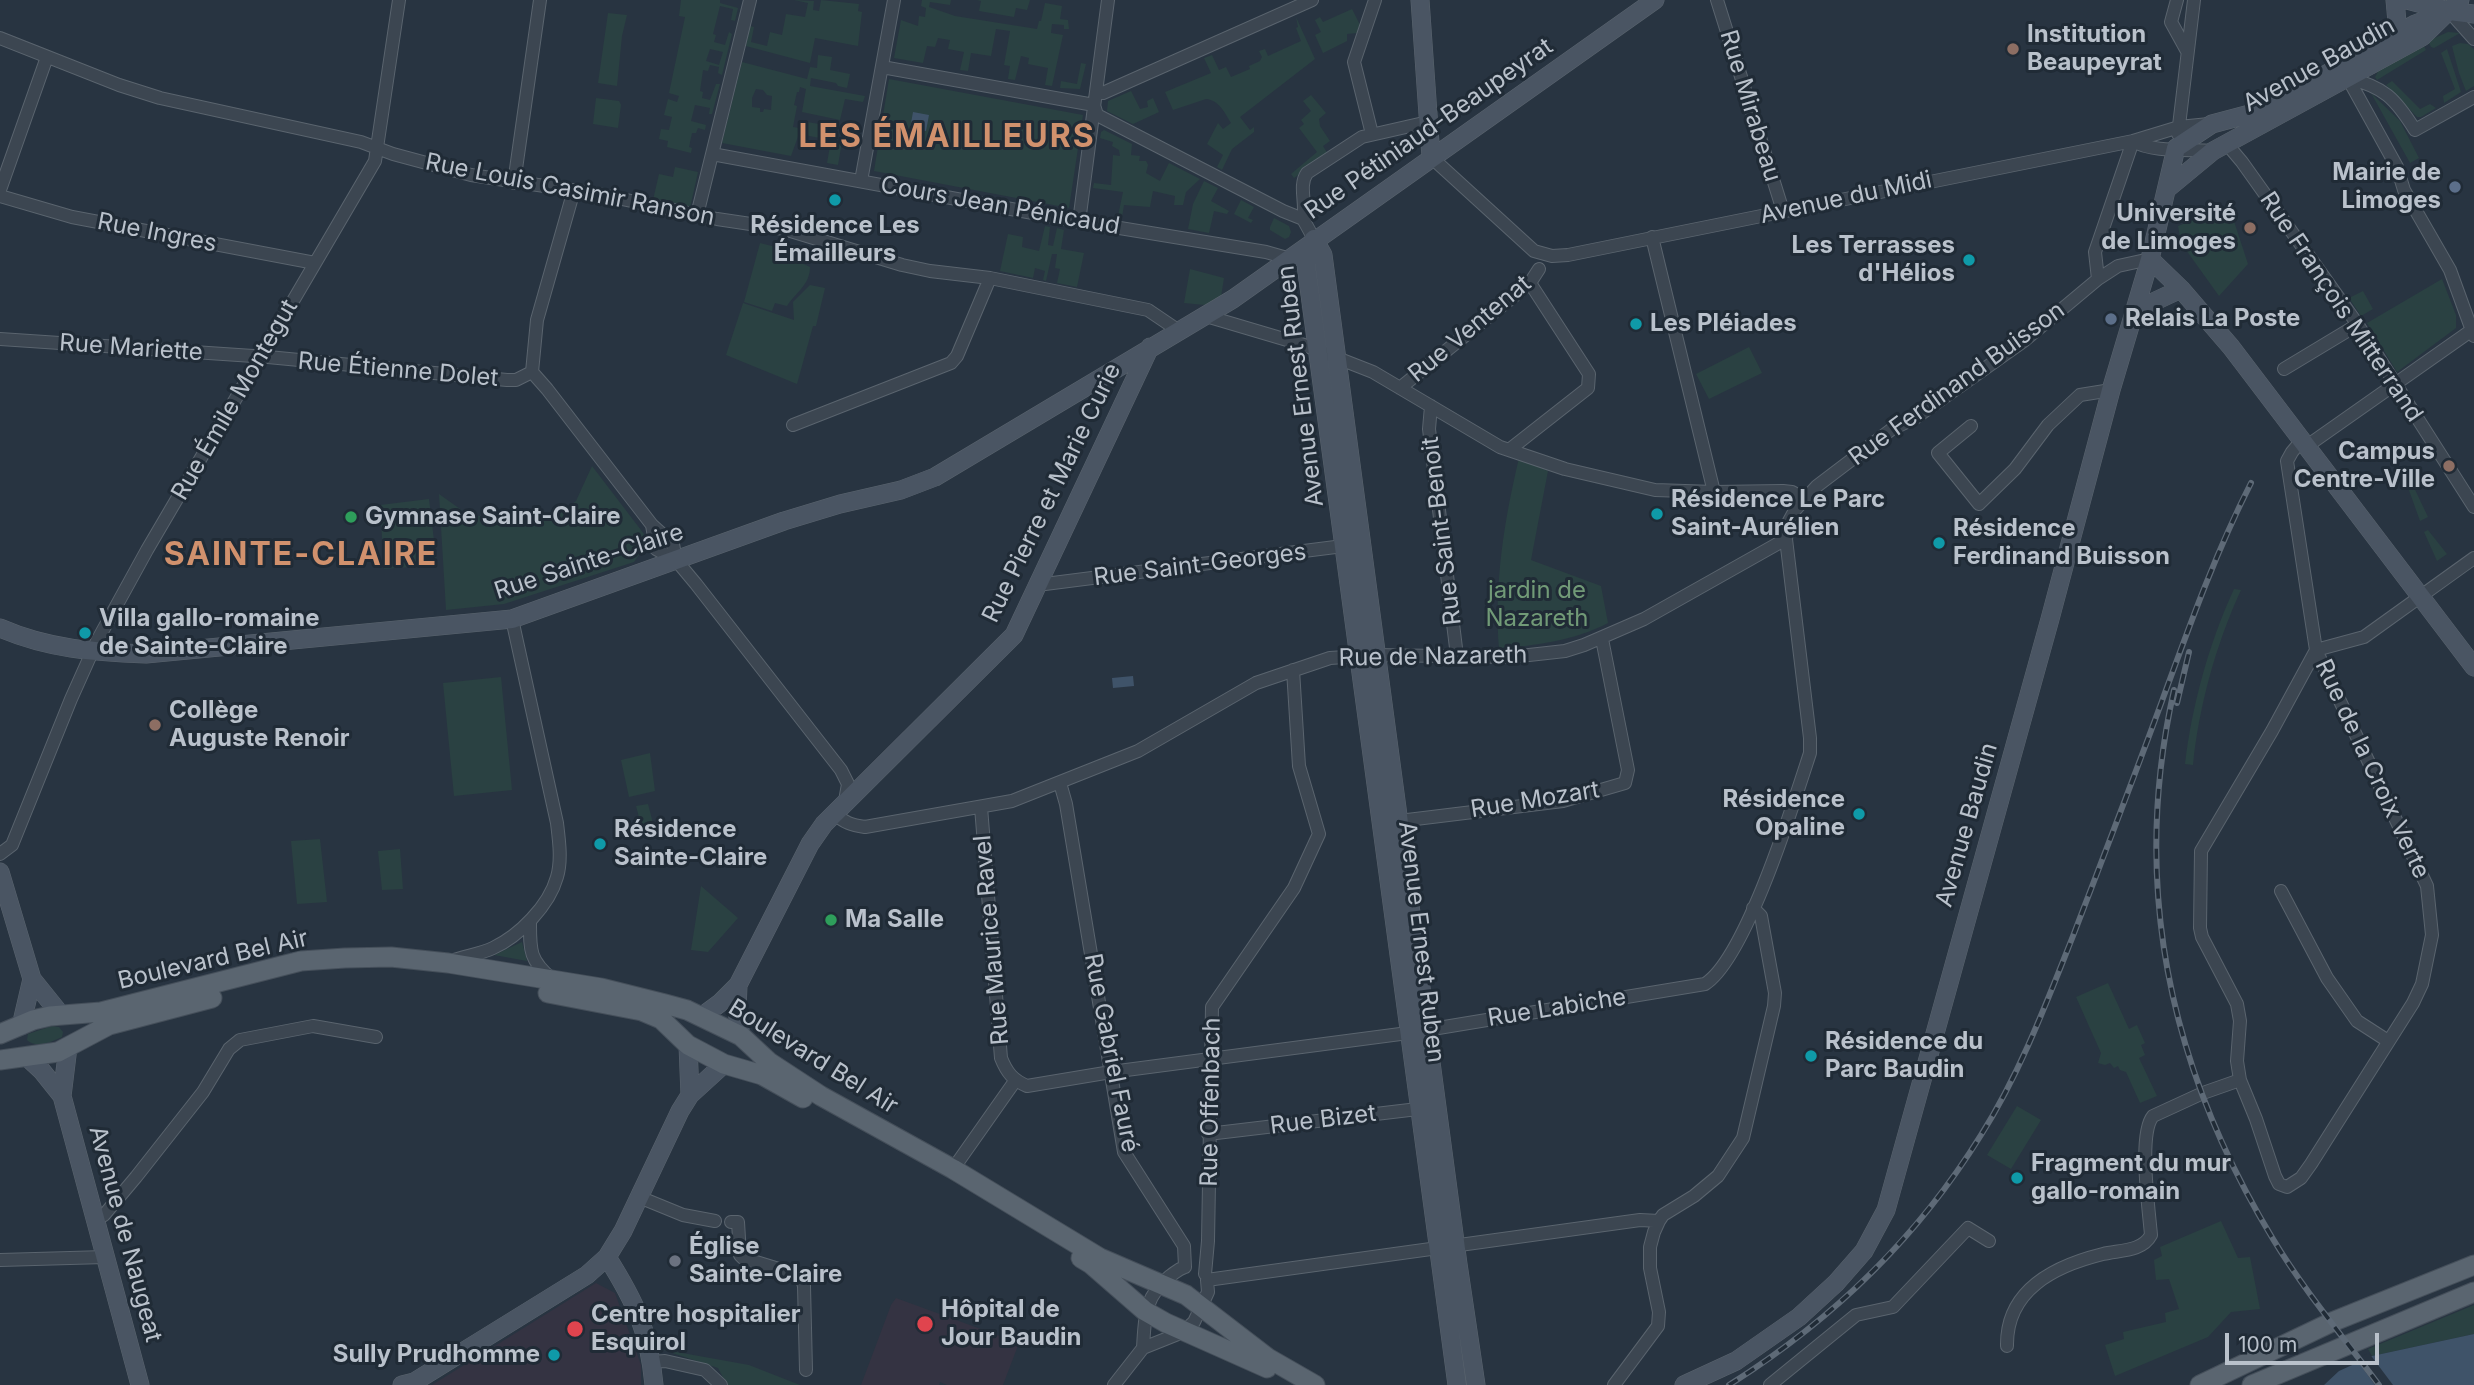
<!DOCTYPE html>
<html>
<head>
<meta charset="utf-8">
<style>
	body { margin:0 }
	#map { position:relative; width:2474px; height:1385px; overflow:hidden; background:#283441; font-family:Inter,sans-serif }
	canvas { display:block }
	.scale { position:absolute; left:2225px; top:1333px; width:154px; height:32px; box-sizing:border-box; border:4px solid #b9c1cb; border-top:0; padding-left:9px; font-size:21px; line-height:24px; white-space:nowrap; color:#b9c1cb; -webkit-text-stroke:5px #202b36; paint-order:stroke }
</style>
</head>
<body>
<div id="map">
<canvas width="2474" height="1385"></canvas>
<div class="scale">100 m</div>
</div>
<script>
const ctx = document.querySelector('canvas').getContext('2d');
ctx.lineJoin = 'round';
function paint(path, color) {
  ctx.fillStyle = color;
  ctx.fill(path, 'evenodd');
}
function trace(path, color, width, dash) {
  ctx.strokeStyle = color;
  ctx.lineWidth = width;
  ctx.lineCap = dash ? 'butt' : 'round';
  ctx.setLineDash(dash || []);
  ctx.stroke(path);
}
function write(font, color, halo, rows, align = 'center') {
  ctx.font = font + ' Inter,sans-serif';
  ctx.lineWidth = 6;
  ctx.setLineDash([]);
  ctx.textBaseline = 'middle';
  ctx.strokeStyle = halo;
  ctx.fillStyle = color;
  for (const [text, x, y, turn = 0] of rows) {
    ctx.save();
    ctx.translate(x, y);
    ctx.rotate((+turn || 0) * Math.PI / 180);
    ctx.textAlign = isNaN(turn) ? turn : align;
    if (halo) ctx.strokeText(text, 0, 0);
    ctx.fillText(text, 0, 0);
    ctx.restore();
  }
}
const medical = new Path2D(`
	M596 1283 615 1293 641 1365V1385H432Z
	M896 1298 1019 1343 1003 1385H947L940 1382 939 1385H861L891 1305Z`);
const green = new Path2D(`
	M681 0H720V3L738 8 735 21 731 20 733 9 720 6 713 34 716 35 714 42 725 45 729 32 732 34 722 75 718 73 719 67 710 65 708 71 703 70 700 91 703 92 702 98 710 100 716 84H720L712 114H709L710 108 695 105 691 121 706 125 705 130 698 128 696 133H692L689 147 692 148 691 153 667 147 668 141 659 139 661 129 669 130 672 117 664 115 668 99 677 102 679 96 669 93 685 17 679 16ZM710 49 723 52 719 65 706 61Z
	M794 0 814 1 813 10 819 11 821 0 859 4 858 11 862 12 858 46 815 38 810 63 746 46 750 26 754 27 751 42 767 46 770 32 782 35 786 14 805 17 808 3Z
	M922 0H951L950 5 930 2 929 7 955 16 1037 29 1039 21H1041L1045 3 1062 6 1060 19 1068 20 1069 29H1064V25L1052 24 1051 33 1063 35 1052 86 1045 85 1048 68 1028 64 1029 58 1021 56 1015 80 1008 79 1010 66 1004 65 1010 31 996 29 991 56 971 53 968 71 960 70 964 52 948 49 950 40 938 38 935 47 927 46 923 63 894 58 901 20 918 26 919 16 925 17 926 8 921 6Z
	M977 0H1030L1027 10 1016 8 1014 17 979 11 981 1Z
	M1352 9 1360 25 1357 33 1347 34V41L1323 53 1315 35 1321 32 1315 20 1320 17 1323 22Z
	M608 13 627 15 622 36 617 86 598 83Z
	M1296 17 1315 59 1240 117 1250 130 1254 127V132L1232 149 1222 170 1217 167 1223 155 1207 144 1218 123 1223 129 1231 123C1225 113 1219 100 1206 99L1173 110 1165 92 1211 73 1204 58 1212 55 1219 70 1226 67 1231 77 1250 69 1249 66 1260 61 1262 57 1259 51 1265 49 1268 56 1301 41 1296 28 1298 27Z
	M2448 32 2460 33 2434 48 2431 47 2428 41Z
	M2460 43 2468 44 2474 49V86L2466 91 2459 73 2452 46Z
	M2423 44 2426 50 2377 80 2375 77 2380 68Z
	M2447 49 2461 92 2444 103 2443 96 2455 89 2441 53Z
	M818 55 832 57 830 70 850 74 847 88 838 86 836 83 811 78 810 86 865 96 863 102 845 99 840 120 802 112 806 89 800 87 799 92H797L794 105 797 106 793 127 799 128 801 121 825 125V139L799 134 791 156 722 143 742 62 807 79 810 67 817 68ZM756 89 763 90 767 95 772 96 771 110 764 109 763 112H760V108L752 107V98Z
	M1081 63 1086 64 1080 89 1060 88 1061 81 1077 84Z
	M889 79 1083 115 1069 208 874 171Z
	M2392 81 2420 109 2430 104 2436 108 2421 117H2417L2386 85Z
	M1131 91 1140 109 1148 107 1147 101 1153 98 1159 112 1133 124 1107 111 1108 101Z
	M2371 93 2400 121 2419 158 2410 163Z
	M1311 95 1326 113 1319 119 1320 126 1330 141 1323 146 1328 154 1294 178 1291 174 1317 152 1299 128 1304 124 1301 120 1311 111 1303 101Z
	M596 98 619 101 621 105 618 128 593 124Z
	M1104 130 1132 144 1131 155 1140 156 1139 161H1146L1148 165 1146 173 1160 181 1169 163 1200 179 1186 192 1183 205H1174L1175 196 1153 191 1150 207 1124 205 1122 217 1118 216 1123 192 1093 188 1094 183 1111 185 1113 155 1120 156 1119 150 1112 146 1113 142 1100 138 1101 132Z
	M831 140 842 142 838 165 827 163Z
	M675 167 698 172 690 208 653 200 659 174 673 177Z
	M1204 181 1218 188 1211 201 1229 211 1227 214 1214 211 1209 233 1188 229 1193 204Z
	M1241 200 1254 207 1248 218 1253 220 1251 223 1234 214Z
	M2229 206 2248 264 2219 296 2181 243 2178 226Z
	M1274 218 1289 226 1291 232 1289 237 1285 239 1270 230V227Z
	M1045 226 1050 227 1048 245 1053 246 1057 228 1064 230 1061 249 1084 253 1077 287 1057 283 1060 269 1055 268 1057 254H1052L1046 281 1043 280 1045 271 1035 268 1033 278 1000 271 1008 234 1023 237 1022 247 1039 251Z
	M760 243 788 250 787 256 810 267C810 285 796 292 787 306L775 303 772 311 744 302Z
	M1190 269 1224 278 1221 297 1205 305 1184 303Z
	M2442 279 2456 315V328L2397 372 2367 323Z
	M810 285 825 288 816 326H813L797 384 726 355 743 303 794 320 793 302Z
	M2363 291 2373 309 2361 316 2349 298Z
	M1749 347 1762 373 1709 399 1696 374Z
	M1519 458 1548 471 1531 560 1601 586 1608 623C1574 641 1536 645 1499 649 1494 584 1504 521 1519 458Z
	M592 466 644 534 643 549 634 562 504 604 446 610 439 494 470 516H548L564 510 576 501Z
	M2410 479 2428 517 2420 521 2406 482Z
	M429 499 437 565 384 569 380 505Z
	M2428 530 2447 554 2437 561 2424 532Z
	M2234 589 2241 590C2216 644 2199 706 2193 765L2185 764C2192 705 2209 643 2234 589Z
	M501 677 512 790 454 796 443 683Z
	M650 753 655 791 629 797 621 760Z
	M648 804 654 827 642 829 636 806Z
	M320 839 327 902 297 904 291 841Z
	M400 849 403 889 382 890 378 851Z
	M701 886 738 918 708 952 691 950Z
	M522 942 527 961 494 955Z
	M2108 983 2129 1029 2137 1025 2145 1043 2141 1045 2145 1055 2139 1058 2157 1096 2140 1103 2126 1072 2120 1070 2118 1066 2114 1068 2110 1063 2105 1065 2098 1063 2101 1053 2076 997Z
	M52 1026 59 1027 63 1032 62 1037C51 1042 36 1049 27 1040L28 1034Z
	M2017 1106 2041 1120 2011 1169 1987 1155Z
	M2221 1221 2238 1258 2250 1257 2260 1309 2231 1312 2208 1337 2115 1376 2105 1345 2124 1339 2123 1332 2166 1322 2165 1313 2179 1309 2169 1279 2156 1280 2154 1260 2162 1256 2160 1247Z
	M2474 1305V1334L2372 1356 2368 1349Z
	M660 1349 749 1365 800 1385H727L718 1368Z`);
const water = new Path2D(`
	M913 112 929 115 926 131 910 129Z
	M1133 676 1134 686 1113 688 1112 678Z
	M2474 1334V1385H2324L2339 1371 2372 1356Z`);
const pier = new Path2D(`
	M2369 1353 2393 1385H2375L2356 1359Z`);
const street = new Path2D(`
	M1717 0 1783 211
	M2177 0 2171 22 2187 51
	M2449 11 2474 39
	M0 38 119 85 160 98 361 142 393 154 471 175 598 194 717 219 784 229 902 265 930 271 990 278 1148 310 1179 331
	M882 67 1094 105
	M2345 73 2397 167 2404 190 2450 270 2474 336
	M2348 78C2384 87 2395 98 2415 130L2474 97
	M1097 92 1103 93 1312 0
	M1094 105 1097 115 1283 211 1303 219 1314 239
	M1372 134 1354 62 1375 0
	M2178 134 2194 0
	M2133 141C2153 153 2189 149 2213 151
	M2226 143 2242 162 2356 322 2474 507
	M712 154 1071 220 1266 252 1287 258
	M1431 157 1534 251 1552 256 1568 255 2133 141 2179 127 2209 124
	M861 181 894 0
	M514 183 540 0
	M0 190 47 57
	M0 196 72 217 315 263
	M697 215 750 0
	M1303 219C1307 204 1298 186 1307 173L1362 137 1428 122
	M1079 222 1108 0
	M1652 237 1714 492
	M2098 279 2095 252 2133 141
	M1206 316 1304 345 1373 372 1500 447 1565 469 1655 490 1714 492 1783 491 1792 492 1805 499
	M0 339 268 357 507 380H516L532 372
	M2284 369 2357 325
	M532 372 547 389 652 525 673 544 676 560
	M532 372 537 320 574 190
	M1400 388 1530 283 1539 269
	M1431 406 1429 429 1457 656
	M793 425 951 363 957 356 990 278
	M1971 426 1938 453 1979 504 2015 469 2048 425 2080 395 2111 390
	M2302 440 2292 452 2287 461 2316 650 2427 886 2432 935 2422 984 2413 1003 2311 1164 2301 1178 2287 1187 2279 1184 2275 1176 2256 1119 2240 1080 2237 1061 2240 1021 2237 1004 2202 937 2200 928 2201 851 2272 731 2316 650
	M2307 446 2472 330
	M1509 450 1588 388 1589 374 1530 283
	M652 525 656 549 676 560 696 584 841 770 848 784 845 801
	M1040 582 1045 584 1351 545
	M2316 650 2364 637 2474 558
	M1060 783 1066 804 1124 1152 1184 1246 1185 1267
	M981 807 1001 1058C1007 1073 1013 1080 1027 1086L1111 1072 1408 1033 1705 984C1746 958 1794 802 1810 753V738L1786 539 1789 521 1795 510 1817 486 1892 429 1915 418 2025 340 2098 279 2118 266 2150 259
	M834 813C844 823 852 825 865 827L1012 801 1138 751 1256 683 1330 658 1375 655 1511 657 1565 651 1584 645 1644 619 1786 539
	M1391 822 1563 801 1625 783 1628 770 1602 639
	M0 854 12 845 71 699 97 641 147 550 375 161 399 0
	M2281 891 2327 978 2357 1021 2388 1041
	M530 921C530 950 529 960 552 979
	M451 961C465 956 480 954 493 948 519 936 549 906 557 877 562 860 559 840 557 823L512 619
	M1208 1134 1426 1108
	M953 1169 1015 1081
	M639 1197 683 1215 715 1221
	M95 1219 104 1215 136 1177 203 1092 229 1049 240 1040 313 1026 376 1037
	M731 1222H738L740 1255 743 1258 795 1274 802 1279 804 1286 806 1370
	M0 1260 105 1257
	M1205 1274 1208 1241 1212 1007 1294 888 1319 834 1299 766 1293 670
	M1207 1280 1640 1220 1659 1221
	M2007 1346C2006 1290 2054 1266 2103 1254 2119 1250 2142 1252 2151 1235 2149 1210 2138 1134 2153 1116L2203 1093 2240 1080
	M1143 1348C1145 1316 1144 1297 1170 1276 1176 1272 1178 1269 1185 1267
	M652 1362 665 1361 705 1370 721 1385
	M1114 1385 1143 1348 1183 1332 1194 1322 1208 1292 1207 1280
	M1614 1385 1658 1326 1659 1312 1650 1268V1247L1654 1232 1659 1221 1663 1215 1694 1196 1718 1176 1743 1138 1774 1006 1775 993 1761 916 1753 908
	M1770 1385 1856 1315 1893 1307 1968 1228 1989 1241`);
const secondary = new Path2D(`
	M1420 0 1431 157
	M2395 0 2398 33
	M2407 0 2449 11 2474 14
	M2167 189 2213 151 2422 37 2460 0
	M1314 239 1323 255 1458 1264 1476 1385
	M1314 239 1306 258V265L1457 1385
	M2150 259 2181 289 2231 347 2474 667
	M2132 319 2149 304 2181 289
	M0 628C48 649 94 652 146 654L512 619 784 521 840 504 901 490 935 477 1233 299 1655 0
	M0 872 32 979 61 1015
	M738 985 737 1011 741 1036
	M701 1017 720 1003 738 985 810 844 824 824 1014 635 1150 347
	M21 1026 32 979
	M688 1045 690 1095
	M68 1047 62 1096 140 1385
	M28 1058 42 1071 62 1096
	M607 1257C636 1303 649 1331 654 1385
	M402 1385 414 1382 587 1275 607 1257 623 1231 680 1111 690 1095 724 1064
	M1684 1385 1736 1361 1799 1317 1836 1283 1864 1251 1886 1210 2050 619 2111 390 2150 259 2176 148 2212 124 2261 111 2415 24 2449 11`);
const primary = new Path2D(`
	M548 993 642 1011 661 1019 688 1045 724 1064 762 1075 803 1098
	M0 1034 33 1020 50 1016 101 1012 301 961 345 958 391 957 448 963 601 988 665 1004 687 1010 741 1036 769 1062 821 1096 953 1169 1100 1258 1186 1295 1268 1358 1315 1385
	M0 1060 58 1052 109 1025 212 998
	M1081 1258 1091 1264 1145 1311 1166 1323 1267 1368
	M2200 1385 2332 1322 2474 1265
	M2252 1385 2474 1292`);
const rail = new Path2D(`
	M2174 690C2130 886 2170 1069 2273 1239 2303 1289 2344 1338 2379 1385
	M2177 703 2189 652
	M1729 1385C1831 1321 1918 1237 1981 1135 2020 1073 2046 1004 2073 936 2103 858 2133 780 2162 701 2189 627 2215 554 2251 483`);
const markers = [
	[2013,49,7,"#8d6e63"],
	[2455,187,7,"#5c6f8a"],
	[835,200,7,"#0f9aa8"],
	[2250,228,7,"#8d6e63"],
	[1969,260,7,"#0f9aa8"],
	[2111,319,7,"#5c6f8a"],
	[1636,324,7,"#0f9aa8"],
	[2449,466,7,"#8d6e63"],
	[1657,514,7,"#0f9aa8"],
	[351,517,7,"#2e9e5b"],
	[1939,543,7,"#0f9aa8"],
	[85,633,7,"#0f9aa8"],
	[155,725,7,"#8d6e63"],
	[1859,814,7,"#0f9aa8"],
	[600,844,7,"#0f9aa8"],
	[831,920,7,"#2e9e5b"],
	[1811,1056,7,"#0f9aa8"],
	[2017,1178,7,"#0f9aa8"],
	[675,1261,7,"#6b7280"],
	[925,1324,9,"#e0444e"],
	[575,1329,9,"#e0444e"],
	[554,1355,7,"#0f9aa8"]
];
const poiNames = [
	["Institution",2027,35],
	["Beaupeyrat",2027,63],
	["Mairie de",2441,173,"right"],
	["Limoges",2441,201,"right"],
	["Université",2236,214,"right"],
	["de Limoges",2236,242,"right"],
	["Résidence Les",835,226,"center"],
	["Émailleurs",835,254,"center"],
	["Les Terrasses",1955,246,"right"],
	["d'Hélios",1955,274,"right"],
	["Relais La Poste",2125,319],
	["Les Pléiades",1650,324],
	["Campus",2435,452,"right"],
	["Centre-Ville",2435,480,"right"],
	["Résidence Le Parc",1671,500],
	["Saint-Aurélien",1671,528],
	["Gymnase Saint-Claire",365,517],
	["Résidence",1953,529],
	["Ferdinand Buisson",1953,557],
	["Villa gallo-romaine",99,619],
	["de Sainte-Claire",99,647],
	["Collège",169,711],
	["Auguste Renoir",169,739],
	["Résidence",1845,800,"right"],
	["Opaline",1845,828,"right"],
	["Résidence",614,830],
	["Sainte-Claire",614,858],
	["Ma Salle",845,920],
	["Résidence du",1825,1042],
	["Parc Baudin",1825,1070],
	["Fragment du mur",2031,1164],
	["gallo-romain",2031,1192],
	["Église",689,1247],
	["Sainte-Claire",689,1275],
	["Hôpital de",941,1310],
	["Jour Baudin",941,1338],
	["Centre hospitalier",591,1315],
	["Esquirol",591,1343],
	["Sully Prudhomme",540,1355,"right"]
];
const streetNames = [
	["Avenue Baudin",2319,65,-29],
	["Rue Mirabeau",1750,106,73],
	["Rue Pétiniaud-Beaupeyrat",1429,129,-35],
	["Rue Louis Casimir Ranson",570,190,11],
	["Avenue du Midi",1846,198,-12],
	["Cours Jean Pénicaud",1000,206,10],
	["Rue Ingres",157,233,11],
	["Rue François Mitterrand",2341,307,56],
	["Rue Ventenat",1470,329,-40],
	["Rue Mariette",131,348,4],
	["Rue Étienne Dolet",398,370,5],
	["Rue Ferdinand Buisson",1957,384,-36],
	["Avenue Ernest Ruben",1301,386,-97],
	["Rue Émile Montegut",235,400,-60],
	["Rue Pierre et Marie Curie",1052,493,-64],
	["Rue Saint-Benoit",1442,531,-97],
	["Rue Sainte-Claire",589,562,-18],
	["Rue Saint-Georges",1200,565,-7],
	["Rue de Nazareth",1433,657,-1],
	["Rue de la Croix Verte",2372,769,65],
	["Rue Mozart",1535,800,-9],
	["Avenue Baudin",1967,825,-74],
	["Rue Maurice Ravel",992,940,-95],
	["Avenue Ernest Ruben",1421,942,83],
	["Boulevard Bel Air",213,960,-13],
	["Rue Labiche",1557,1008,-9],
	["Rue Gabriel Fauré",1111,1053,79],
	["Boulevard Bel Air",813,1057,32],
	["Rue Offenbach",1211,1102,-89],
	["Rue Bizet",1323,1120,-7],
	["Avenue de Naugeat",125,1234,75]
];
const parkNames = [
	["jardin de",1537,591],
	["Nazareth",1537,619]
];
const districtNames = [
	["LES ÉMAILLEURS",947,137],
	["SAINTE-CLAIRE",301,555]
];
paint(medical, '#343342');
paint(green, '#2a4142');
paint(water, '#3f5369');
paint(pier, '#283441');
trace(street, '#5a646e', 14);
trace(secondary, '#5a646e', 19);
trace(primary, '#454f5a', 21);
trace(street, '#3c4651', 12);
trace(secondary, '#4a5563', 18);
trace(primary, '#5a6570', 19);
trace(rail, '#5e6a77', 6);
trace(rail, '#202b36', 3.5, [10]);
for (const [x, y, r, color] of markers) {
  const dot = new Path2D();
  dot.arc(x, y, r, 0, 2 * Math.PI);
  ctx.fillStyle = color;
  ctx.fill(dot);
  trace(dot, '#202b36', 2.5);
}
write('bold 24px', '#b9c1cb', '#202b36', poiNames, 'left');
write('24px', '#b9c1cb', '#202b36', streetNames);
write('24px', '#719a77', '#202b36', parkNames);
ctx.letterSpacing = '2px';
write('bold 32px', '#d1916d', '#202b36', districtNames);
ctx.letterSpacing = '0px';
</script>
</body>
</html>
